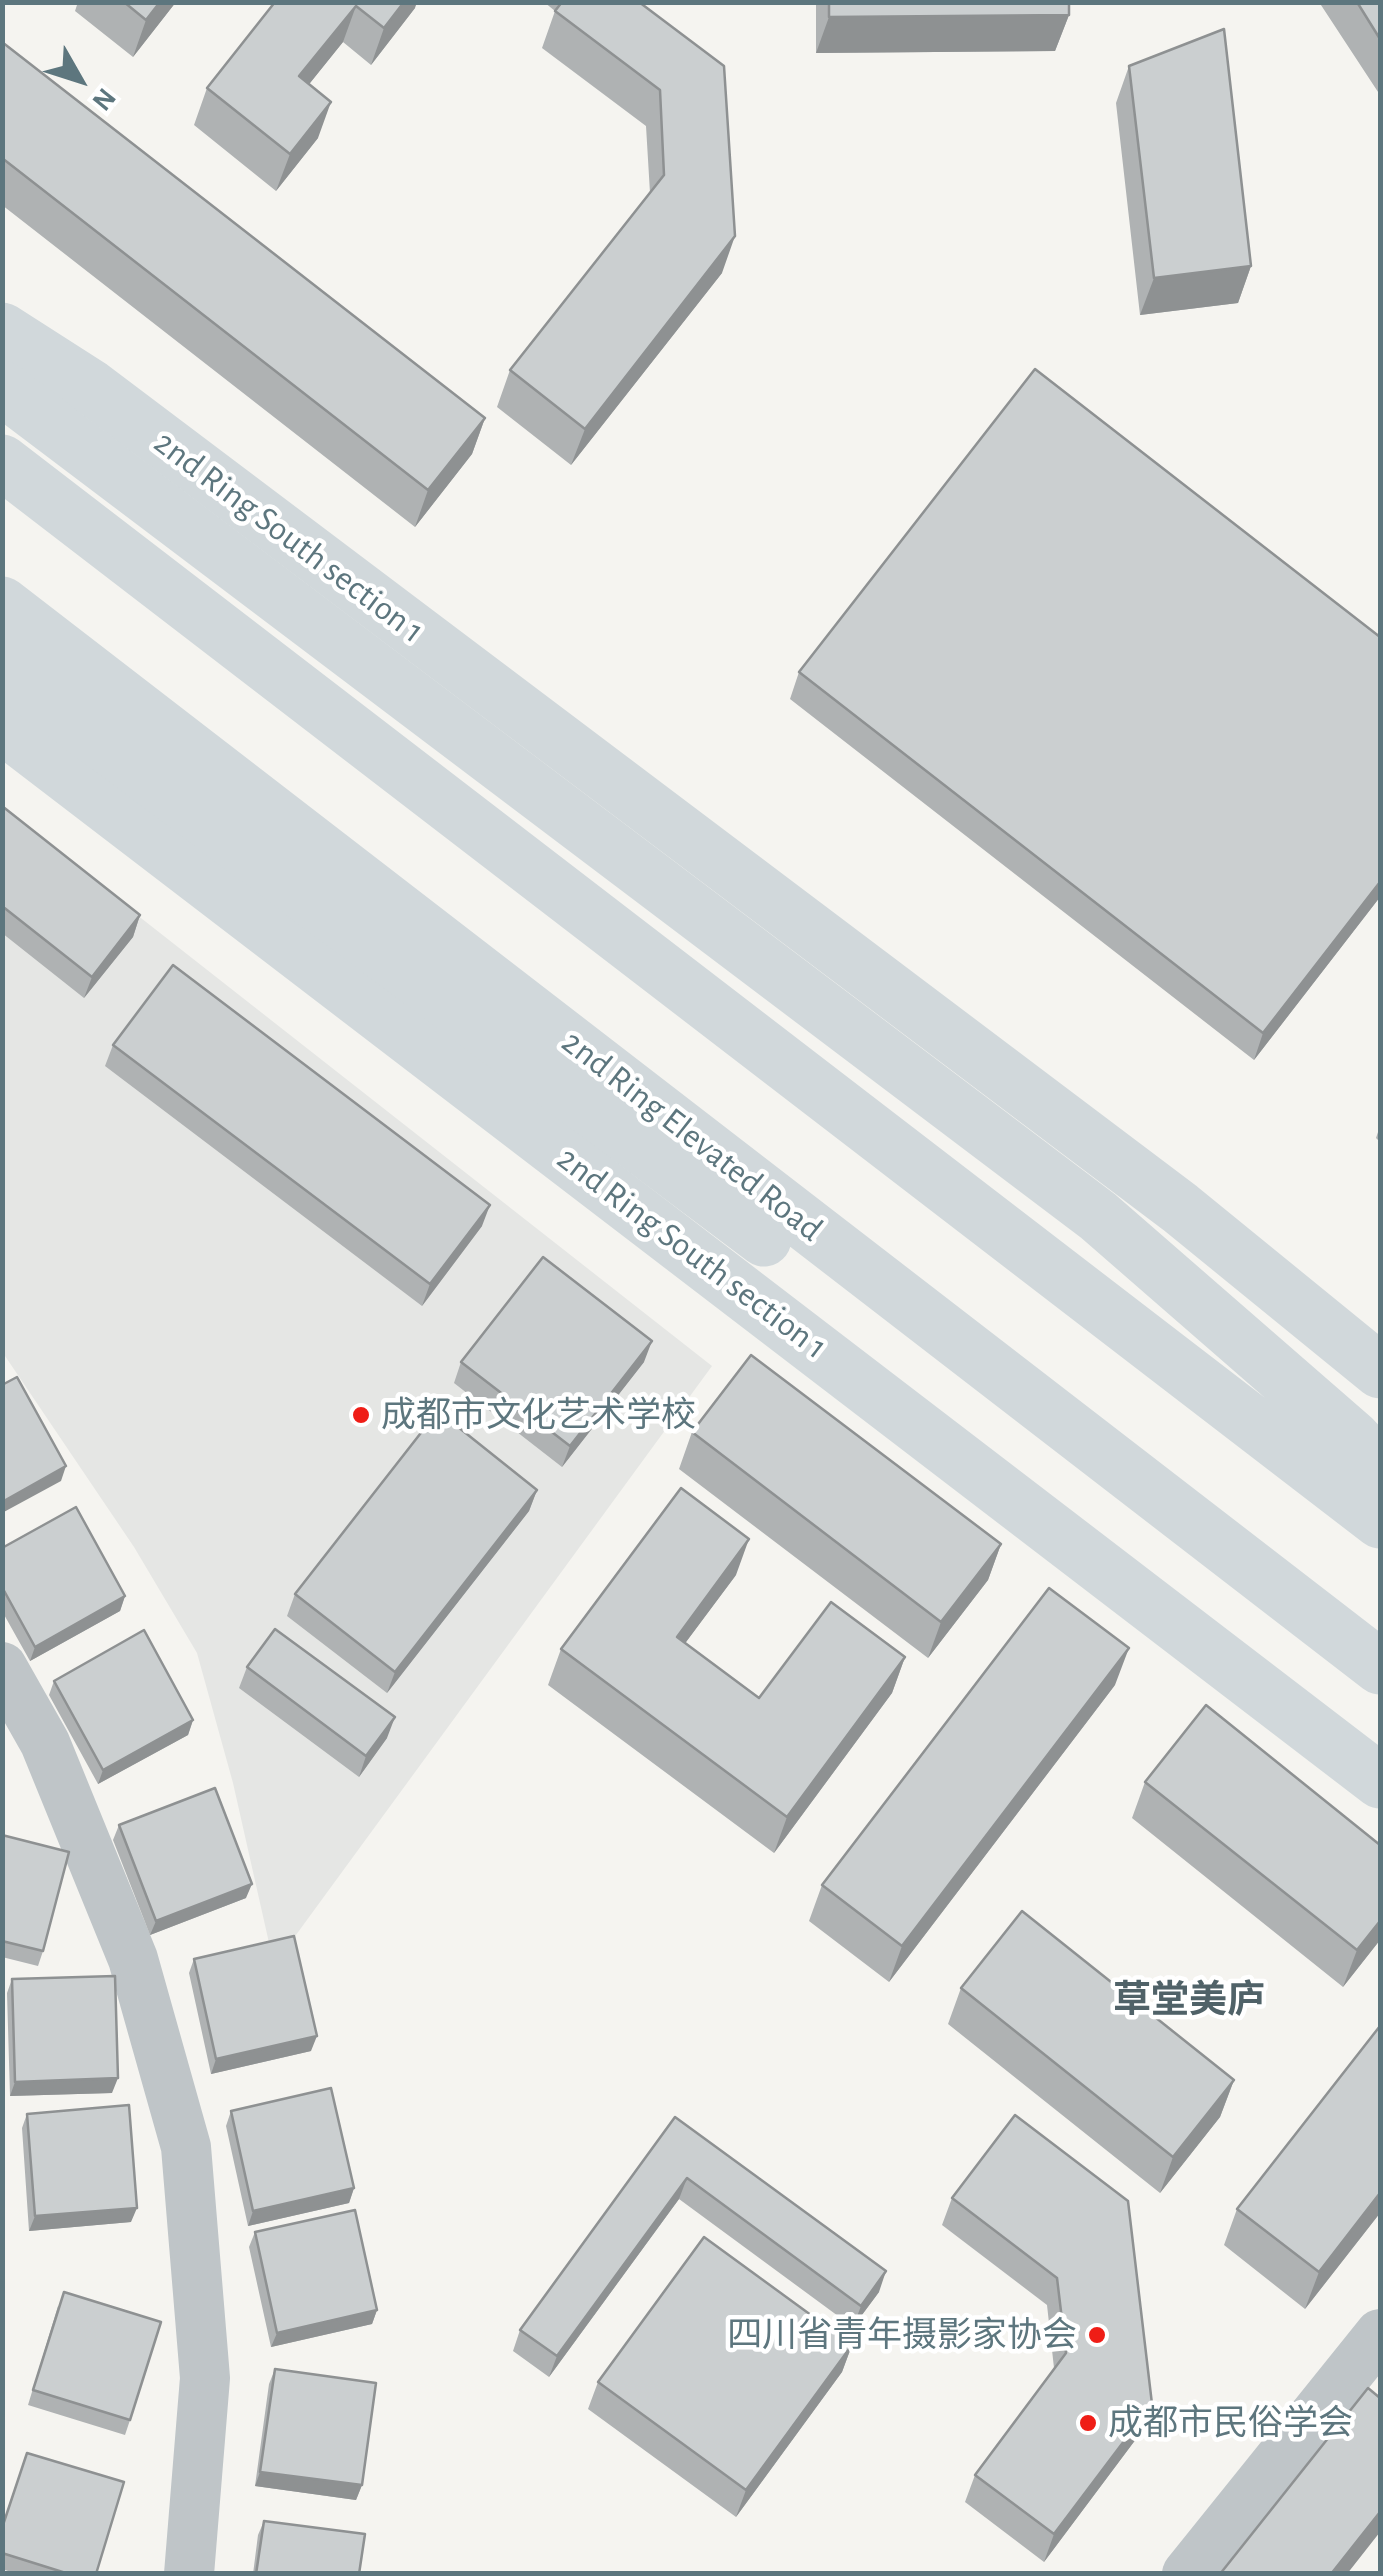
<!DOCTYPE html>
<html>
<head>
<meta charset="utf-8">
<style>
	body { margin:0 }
	#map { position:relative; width:1383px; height:2576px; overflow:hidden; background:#f5f4f0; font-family:"Alegreya Sans",sans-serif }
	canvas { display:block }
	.frame { position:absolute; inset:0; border:5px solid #5d767e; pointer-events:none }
	.north { position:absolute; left:30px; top:30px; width:100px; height:100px; -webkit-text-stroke:8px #fff; paint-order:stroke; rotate:129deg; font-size:28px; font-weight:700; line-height:40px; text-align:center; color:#5d767e }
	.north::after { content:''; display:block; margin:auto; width:35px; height:45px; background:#5d767e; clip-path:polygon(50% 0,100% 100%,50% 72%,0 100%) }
</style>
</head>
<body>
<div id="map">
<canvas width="1383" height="2576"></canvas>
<div class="frame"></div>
<div class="north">N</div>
</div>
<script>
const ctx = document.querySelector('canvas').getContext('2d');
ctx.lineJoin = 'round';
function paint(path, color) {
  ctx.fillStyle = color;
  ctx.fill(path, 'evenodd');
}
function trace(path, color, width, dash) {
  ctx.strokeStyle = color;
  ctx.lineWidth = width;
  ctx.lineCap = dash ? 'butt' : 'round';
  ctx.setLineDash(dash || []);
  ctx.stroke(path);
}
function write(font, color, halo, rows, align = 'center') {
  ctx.font = font + ' "Alegreya Sans","Noto Sans SC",sans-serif';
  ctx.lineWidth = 9;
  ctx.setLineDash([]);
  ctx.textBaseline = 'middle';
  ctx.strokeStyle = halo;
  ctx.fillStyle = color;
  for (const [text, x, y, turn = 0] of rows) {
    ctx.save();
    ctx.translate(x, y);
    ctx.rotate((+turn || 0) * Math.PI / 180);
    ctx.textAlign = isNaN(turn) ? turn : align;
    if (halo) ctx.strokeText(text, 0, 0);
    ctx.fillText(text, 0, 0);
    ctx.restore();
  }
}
const built = new Path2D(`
	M2 809 712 1366 274 1965 233 1783 197 1653 134 1547 3 1353Z`);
const street = new Path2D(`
	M2 1667 45 1743 133 1959 186 2147 205 2378 189 2574
	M1187 2574 1380 2334`);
const secondary = new Path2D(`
	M2 330 91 387 1180 1208 1380 1371
	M2 726 1380 1781`);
const highway = new Path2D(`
	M2 388 1098 1216 1353 1438 1380 1467
	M2 462 1380 1521
	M2 604 1380 1667
	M2 667 764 1239`);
const wall = new Path2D(`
	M78 2H176L133 57 75 11Z
	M275 2 415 8 371 65 343 42 309 84 318 138 276 191 194 125 207 88Z
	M544 2H639L722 273 571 465 497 407 510 370 650 193 646 126 542 48 555 11Z
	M816 2H1069V15L1055 51 816 53Z
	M1319 2H1380V95Z
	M2 42 485 418 472 454 415 527 2 205Z
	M1129 66 1251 266 1238 303 1140 315 1116 103Z
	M799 672 1380 897 1254 1060 790 699Z
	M2 806 140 915 133 937 84 998 2 933Z
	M113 1045 482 1226 422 1306 105 1066Z
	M1380 1126V1142L1376 1138Z
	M461 1362H644L562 1467 454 1383Z
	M692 1432 1001 1544 988 1580 928 1658 679 1469Z
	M537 1490 529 1511 387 1693 287 1616 295 1594Z
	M2 1548 125 1596 120 1611 30 1661 2 1611Z
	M736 1575 685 1643 759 1698 905 1657 892 1693 774 1853 548 1685 561 1649Z
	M247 1667 387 1738 359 1777 239 1688Z
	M54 1681 193 1720 188 1735 98 1784 49 1695Z
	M1115 1685 889 1982 809 1921 822 1885Z
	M1145 1782 1380 1845V1940L1343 1987 1132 1818Z
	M119 1825 246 1898 150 1935 113 1840Z
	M2 1835 43 1951 38 1966 2 1957Z
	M194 1959 311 2051 211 2074 189 1973Z
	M12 1979 112 2093 10 2096 7 1993Z
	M961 1988 1234 2080 1220 2117 1160 2193 948 2024Z
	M1380 2026V2213L1305 2309 1224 2245 1237 2209Z
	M231 2111 354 2188 349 2203 248 2226 226 2126Z
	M27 2114 131 2222 29 2231 22 2128Z
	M1015 2115 1152 2404 1142 2431 1044 2562 965 2502 975 2475 1054 2368 1047 2305 942 2225 952 2198Z
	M675 2117 879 2292 853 2327 679 2199 549 2377 513 2351 520 2330Z
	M255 2232 377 2310 372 2324 271 2347 249 2247Z
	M58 2306 130 2420 125 2435 28 2405Z
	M852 2345 842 2372 736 2517 588 2409 598 2382Z
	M275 2369 362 2485 356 2500 255 2486 269 2384Z
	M264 2521 359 2574H253L258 2535Z
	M2 2526 96 2574H17L2 2569Z`);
const shadedWall = new Path2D(`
	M160 2H176L133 57 146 20Z
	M404 2H417L415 8 371 65 384 28Z
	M356 6 343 42 286 113 299 76Z
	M1069 15 1055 51 816 53 829 17Z
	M331 102 318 138 276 191 290 154Z
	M735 236 722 273 571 465 585 429Z
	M1251 266 1238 303 1140 315 1154 278Z
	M485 418 472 454 415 527 428 490Z
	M1380 882V897L1254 1060 1263 1033Z
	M140 915 133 937 84 998 92 977Z
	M490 1205 482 1226 422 1306 430 1284Z
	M652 1341 644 1362 562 1467 570 1446Z
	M66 1466 61 1481 2 1513V1502Z
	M537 1490 529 1511 387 1693 395 1672Z
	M749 1539 736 1575 663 1673 677 1637Z
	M1001 1544 988 1580 928 1658 941 1622Z
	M125 1596 120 1611 30 1661 35 1647Z
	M1129 1648 1115 1685 889 1982 902 1946Z
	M905 1657 892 1693 774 1853 787 1817Z
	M395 1717 387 1738 359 1777 366 1756Z
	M193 1720 188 1735 98 1784 103 1770Z
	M252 1884 246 1898 150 1935 156 1921Z
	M1380 1921V1940L1343 1987 1357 1950Z
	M317 2036 311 2051 211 2074 216 2059Z
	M118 2078 112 2093 10 2096 15 2082Z
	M1234 2080 1220 2117 1160 2193 1173 2157Z
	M687 2178 679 2199 549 2377 557 2356Z
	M354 2188 349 2203 248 2226 253 2211Z
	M1380 2193V2213L1305 2309 1319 2272Z
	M137 2208 131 2222 29 2231 35 2216Z
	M886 2271 879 2292 853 2327 861 2306Z
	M377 2310 372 2324 271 2347 277 2333Z
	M852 2345 842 2372 736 2517 746 2490Z
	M1152 2404 1142 2431 1044 2562 1054 2534Z
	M260 2472 362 2485 356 2500 255 2486Z
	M1380 2512V2532L1347 2574H1331Z`);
const building = new Path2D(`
	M124 2H160L146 20Z
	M275 2H404L384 28 356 6 299 76 331 102 290 154 207 88Z
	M562 2H639L724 66 735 236 585 429 510 370 664 175 660 90 555 11Z
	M829 2H1069V15L829 17Z
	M1357 2H1380V39Z
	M1224 29 1251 266 1154 278 1129 66Z
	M2 42 485 418 428 490 2 158Z
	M1035 369 1380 637V882L1263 1033 799 672Z
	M2 806 140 915 92 977 2 906Z
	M173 965 490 1205 430 1284 113 1045Z
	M543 1257 652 1341 570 1446 461 1362Z
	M751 1355 1001 1544 941 1622 692 1432Z
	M17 1377 66 1466 2 1502V1385Z
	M438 1411 537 1490 395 1672 295 1594Z
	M681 1488 749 1539 677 1637 759 1698 831 1602 905 1657 787 1817 561 1649Z
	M76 1507 125 1596 35 1647 2 1587V1548Z
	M1049 1588 1129 1648 902 1946 822 1885Z
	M275 1629 395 1717 366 1756 247 1667Z
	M144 1630 193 1720 103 1770 54 1681Z
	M1206 1705 1380 1845V1921L1357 1950 1145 1782Z
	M215 1788 252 1884 156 1921 119 1825Z
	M2 1835 69 1852 43 1951 2 1941Z
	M1022 1911 1234 2080 1173 2157 961 1988Z
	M294 1936 317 2036 216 2059 194 1959Z
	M115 1976 118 2078 15 2082 12 1979Z
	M1380 2026V2193L1319 2272 1237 2209Z
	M331 2088 354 2188 253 2211 231 2111Z
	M129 2105 137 2208 35 2216 27 2114Z
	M1015 2115 1128 2201 1152 2404 1054 2534 975 2475 1066 2353 1057 2278 952 2198Z
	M675 2117 886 2271 861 2306 687 2178 557 2356 520 2330Z
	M355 2210 377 2310 277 2333 255 2232Z
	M704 2237 852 2345 746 2490 598 2382Z
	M64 2292 161 2322 130 2420 33 2390Z
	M275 2369 376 2383 362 2485 260 2472Z
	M1368 2388 1380 2398V2512L1331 2574H1220Z
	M27 2453 124 2482 96 2574H69L2 2553V2528Z
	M264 2521 365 2534 359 2574H256Z`);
const markers = [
	[361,1415,10,"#ef1d16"],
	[1097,2335,10,"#ef1d16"],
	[1088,2423,10,"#ef1d16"]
];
const streetNames = [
	["2nd Ring South section 1",289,537,37],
	["2nd Ring Elevated Road",692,1136,38],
	["2nd Ring South section 1",692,1253,37]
];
const poiNames = [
	["成都市文化艺术学校",381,1415],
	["四川省青年摄影家协会",1077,2335,"right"],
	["成都市民俗学会",1108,2423]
];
const neighbourhoodNames = [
	["草堂美庐",1189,2001]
];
paint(built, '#e5e6e4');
trace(street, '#bfc5c8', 50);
trace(secondary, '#d1d8db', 55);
trace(highway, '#d1d8db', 55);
paint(wall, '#afb2b3');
paint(shadedWall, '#8e9192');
paint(building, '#cbcfd0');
trace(building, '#8e9192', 2.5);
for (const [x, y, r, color] of markers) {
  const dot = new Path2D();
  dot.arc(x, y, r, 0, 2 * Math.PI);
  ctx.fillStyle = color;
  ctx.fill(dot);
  trace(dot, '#fff', 4);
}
write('35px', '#5d767e', '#fff', streetNames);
write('35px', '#5d767e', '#fff', poiNames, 'left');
write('bold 38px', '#506268', '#fff', neighbourhoodNames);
</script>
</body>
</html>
